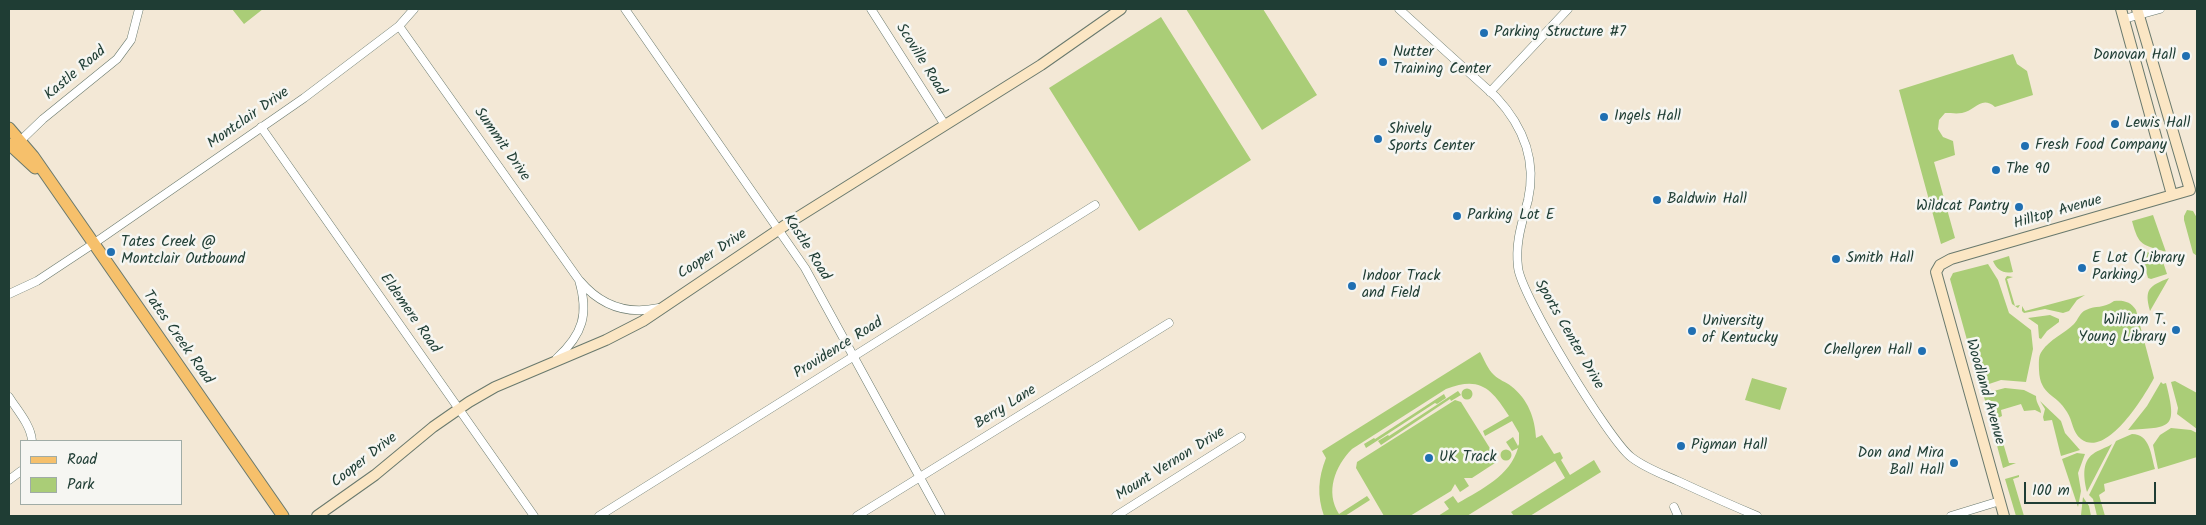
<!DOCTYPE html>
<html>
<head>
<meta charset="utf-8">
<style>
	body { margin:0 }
	#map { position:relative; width:2206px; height:525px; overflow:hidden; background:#f3e8d6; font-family:Kalam,sans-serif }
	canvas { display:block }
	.frame { position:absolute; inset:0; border:10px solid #1f3d34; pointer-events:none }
	.legend { position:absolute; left:20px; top:440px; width:162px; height:65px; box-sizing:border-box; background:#f6f6f2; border:1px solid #a0aca6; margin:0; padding:6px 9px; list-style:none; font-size:15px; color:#1f3d34 }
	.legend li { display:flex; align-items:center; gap:10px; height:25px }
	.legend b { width:25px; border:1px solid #a0aca6 }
	.scale { position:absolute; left:2024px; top:482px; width:132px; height:22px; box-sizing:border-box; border:2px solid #1f3d34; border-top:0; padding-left:6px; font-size:15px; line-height:18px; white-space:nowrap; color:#1f3d34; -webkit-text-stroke:4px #f6f6f2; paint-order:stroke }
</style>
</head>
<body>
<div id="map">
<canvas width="2206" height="525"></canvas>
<div class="frame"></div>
<ul class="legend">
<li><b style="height:6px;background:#f6c06b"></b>Road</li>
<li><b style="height:14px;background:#aacd77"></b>Park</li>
</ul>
<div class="scale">100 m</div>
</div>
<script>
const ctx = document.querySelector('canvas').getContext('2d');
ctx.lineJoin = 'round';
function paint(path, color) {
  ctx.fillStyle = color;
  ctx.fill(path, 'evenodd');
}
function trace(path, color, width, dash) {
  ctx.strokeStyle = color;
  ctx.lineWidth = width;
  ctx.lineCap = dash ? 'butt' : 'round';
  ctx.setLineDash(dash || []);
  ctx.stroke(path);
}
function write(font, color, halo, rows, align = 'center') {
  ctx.font = font + ' Kalam,sans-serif';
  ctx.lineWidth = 5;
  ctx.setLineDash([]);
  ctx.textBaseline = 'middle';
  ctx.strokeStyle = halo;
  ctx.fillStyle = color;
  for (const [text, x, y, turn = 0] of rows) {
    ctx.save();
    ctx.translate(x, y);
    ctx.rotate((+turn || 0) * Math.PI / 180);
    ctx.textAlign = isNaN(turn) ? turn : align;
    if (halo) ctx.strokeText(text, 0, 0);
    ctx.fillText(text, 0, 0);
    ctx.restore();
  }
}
const green = new Path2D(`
	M232 9H263L244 24Z
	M1186 9H1263L1317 95 1262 130Z
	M1161 17 1251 160 1139 231 1049 88Z
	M2013 54 2017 64 2027 71 2033 95 1995 107C1981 95 1975 111 1962 113 1956 114 1951 113 1945 113L1939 120 1938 129 1943 137 1953 141 1955 155 1934 162 1955 238 1941 244 1899 90Z
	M2187 210 2193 211 2197 218V256L2193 253 2184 220V216Z
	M2153 215 2166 252C2142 244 2139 247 2132 221Z
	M2141 249 2162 259 2167 274 2151 279 2148 278 2140 250Z
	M2009 256 2013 272C2003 274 1997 270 1993 261Z
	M1988 264 1998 280 2009 313 2031 330 2033 349 2026 382 2001 380 1983 386 1979 383 1950 279 1953 273Z
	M2007 276 2013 277 2007 279 2015 306 2020 305 2018 308 2012 304 2005 279Z
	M2169 278 2150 311C2144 289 2149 286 2169 278Z
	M2085 295 2077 300 2069 311 2063 313 2045 309 2024 313 2022 311V306L2025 311Z
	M2114 301C2124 300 2131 302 2136 310L2154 378C2145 395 2107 459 2081 439 2072 432 2073 421 2067 412 2056 393 2040 396 2039 370 2039 363 2038 356 2042 351 2050 339 2064 334 2074 324 2078 320 2080 312 2086 310 2096 305 2103 309 2114 301Z
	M2050 315 2059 319V322L2047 331 2041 339 2039 338 2038 325 2028 318Z
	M1480 352C1484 359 1488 370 1494 375 1499 380 1506 382 1511 386 1528 399 1535 418 1536 438L1542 435 1554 454 1560 452 1563 458 1561 460 1570 475 1594 460 1601 472 1530 516H1514L1511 512 1565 478 1555 461 1467 516H1438L1449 509 1444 502 1453 496 1458 503C1482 489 1510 476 1518 448L1512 451 1506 442 1513 437 1518 446 1519 444V433L1512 421 1485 436 1483 431 1509 416C1491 388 1480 376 1446 389L1352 449C1335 466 1325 492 1339 514L1367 496 1370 500 1345 516H1324C1317 496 1318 478 1326 458L1322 451Z
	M1752 378 1787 388 1780 410 1745 400Z
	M2175 381 2197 393V429L2177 414 2178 408 2171 382Z
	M2161 382 2163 384 2166 383C2178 430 2171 427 2128 430L2147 406Z
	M2005 388 2024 390 2036 396C2036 404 2041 407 2041 413L2035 410 2024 411 2021 404 2001 410 2002 416 1996 419 2009 463H2016L2003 468 1984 397 1986 393Z
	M1461.5 394a5.5 5.5 0 1 1 11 0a5.5 5.5 0 1 1-11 0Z
	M1458 391 1461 395 1451 401 1450 399 1381 445 1378 441 1388 435 1389 436Z
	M1444 394 1446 398 1437 404 1435 403 1366 448 1364 444 1374 438 1375 439Z
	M1455 400 1461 402 1496 458 1495 463 1472 478H1464L1469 486 1460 492 1455 484 1451 491 1410 516H1384L1356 468 1357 462Z
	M2040 401 2061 421 2065 433 2080 450 2061 456 2052 420 2044 421 2043 417 2045 409Z
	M2171 428 2191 430 2197 433V457L2158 469 2153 445 2160 435Z
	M2132 434C2150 434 2151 455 2155 469L2104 484 2105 491 2099 495 2105 516H2097L2093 499 2089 495 2116 441Z
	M2112 444 2087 492C2084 480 2081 462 2093 454 2098 450 2106 448 2112 444Z
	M1500.5 455a5.5 5.5 0 1 1 11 0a5.5 5.5 0 1 1-11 0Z
	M2077 453 2085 454 2078 473 2081 491 2078 507 2062 459Z
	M2019 475V477L2013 479 2024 516H2016L2005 479Z
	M2083 497 2089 506 2091 516 2081 515Z`);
const street = new Path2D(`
	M625 9 805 268 941 516
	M871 9 945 125
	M1399 9 1496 97C1523 126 1537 160 1528 200 1522 223 1515 243 1518 267 1520 294 1609 440 1631 457 1645 468 1662 474 1678 481 1704 493 1731 505 1757 516
	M2124 19 2160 9
	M399 26 579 280C589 314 583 334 557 358
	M1490 92 1568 9
	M261 127 534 516
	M18 143 43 119 117 59 131 40 139 9
	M580 281C601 306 627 315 659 308
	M9 294 37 281 93 244 304 98 399 26 414 9
	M9 397C17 410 31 425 32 441
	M9 480 21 471
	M1674 507 1678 516
	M599 516 1095 205
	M857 516 1169 323
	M1116 516 1241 437
	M1951 516 2000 501`);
const secondary = new Path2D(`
	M2121 9 2172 195
	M317 516 375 475 433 427 469 402 495 387 606 340 643 321 787 224 1041 65 1121 9
	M2004 516 1936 272 1940 265 1951 259 2190 190 2137 9`);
const primary = new Path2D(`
	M9 128 33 156 283 516
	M9 144 35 168`);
const markers = [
	[1484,33,5,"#1f6fb2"],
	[2186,56,5,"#1f6fb2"],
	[1383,62,5,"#1f6fb2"],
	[1604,117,5,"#1f6fb2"],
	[2115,124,5,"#1f6fb2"],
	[1378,139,5,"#1f6fb2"],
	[2025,146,5,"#1f6fb2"],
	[1996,170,5,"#1f6fb2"],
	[1657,200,5,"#1f6fb2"],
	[2019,207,5,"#1f6fb2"],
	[1457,216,5,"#1f6fb2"],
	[111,252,5,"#1f6fb2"],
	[1836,259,5,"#1f6fb2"],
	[2082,268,5,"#1f6fb2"],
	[1352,286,5,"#1f6fb2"],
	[2176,330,5,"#1f6fb2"],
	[1692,331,5,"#1f6fb2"],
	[1922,351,5,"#1f6fb2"],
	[1681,446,5,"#1f6fb2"],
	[1429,458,5,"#1f6fb2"],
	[1954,463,5,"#1f6fb2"]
];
const poiNames = [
	["Parking Structure #7",1494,33],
	["Nutter",1393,53],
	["Training Center",1393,70],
	["Donovan Hall",2176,56,"right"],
	["Ingels Hall",1614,117],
	["Lewis Hall",2125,124],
	["Shively",1388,130],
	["Sports Center",1388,147],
	["Fresh Food Company",2035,146],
	["The 90",2006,170],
	["Baldwin Hall",1667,200],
	["Wildcat Pantry",2009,207,"right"],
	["Parking Lot E",1467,216],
	["Tates Creek @",121,243],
	["Montclair Outbound",121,260],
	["Smith Hall",1846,259],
	["E Lot (Library",2092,259],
	["Parking)",2092,276],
	["Indoor Track",1362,277],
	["and Field",1362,294],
	["William T.",2166,321,"right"],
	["Young Library",2166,338,"right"],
	["University",1702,322],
	["of Kentucky",1702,339],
	["Chellgren Hall",1912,351,"right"],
	["Pigman Hall",1691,446],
	["Don and Mira",1944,454,"right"],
	["Ball Hall",1944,471,"right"],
	["UK Track",1439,458]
];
const streetNames = [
	["Scoville Road",920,60,58],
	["Kastle Road",76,74,-40],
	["Montclair Drive",249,119,-35],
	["Summit Drive",501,145,55],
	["Hilltop Avenue",2058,213,-16],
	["Kastle Road",806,248,58],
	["Cooper Drive",713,255,-33],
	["Eldemere Road",409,314,55],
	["Sports Center Drive",1568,335,60],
	["Tates Creek Road",177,338,55],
	["Providence Road",839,349,-32],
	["Woodland Avenue",1984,392,74],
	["Berry Lane",1006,408,-32],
	["Cooper Drive",365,461,-38],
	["Mount Vernon Drive",1171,465,-32]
];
paint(green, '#aacd77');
trace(street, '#69796d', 9);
trace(secondary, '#69796d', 12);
trace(primary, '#69796d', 13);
trace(street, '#fff', 8);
trace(secondary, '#fbe6c4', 10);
trace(primary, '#f6c06b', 11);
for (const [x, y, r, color] of markers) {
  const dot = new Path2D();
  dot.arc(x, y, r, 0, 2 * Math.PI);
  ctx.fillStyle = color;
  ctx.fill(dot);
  trace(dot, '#f6f6f2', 2);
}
write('15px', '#1f3d34', '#f6f6f2', poiNames, 'left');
write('15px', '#1f3d34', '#f6f6f2', streetNames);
</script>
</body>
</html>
